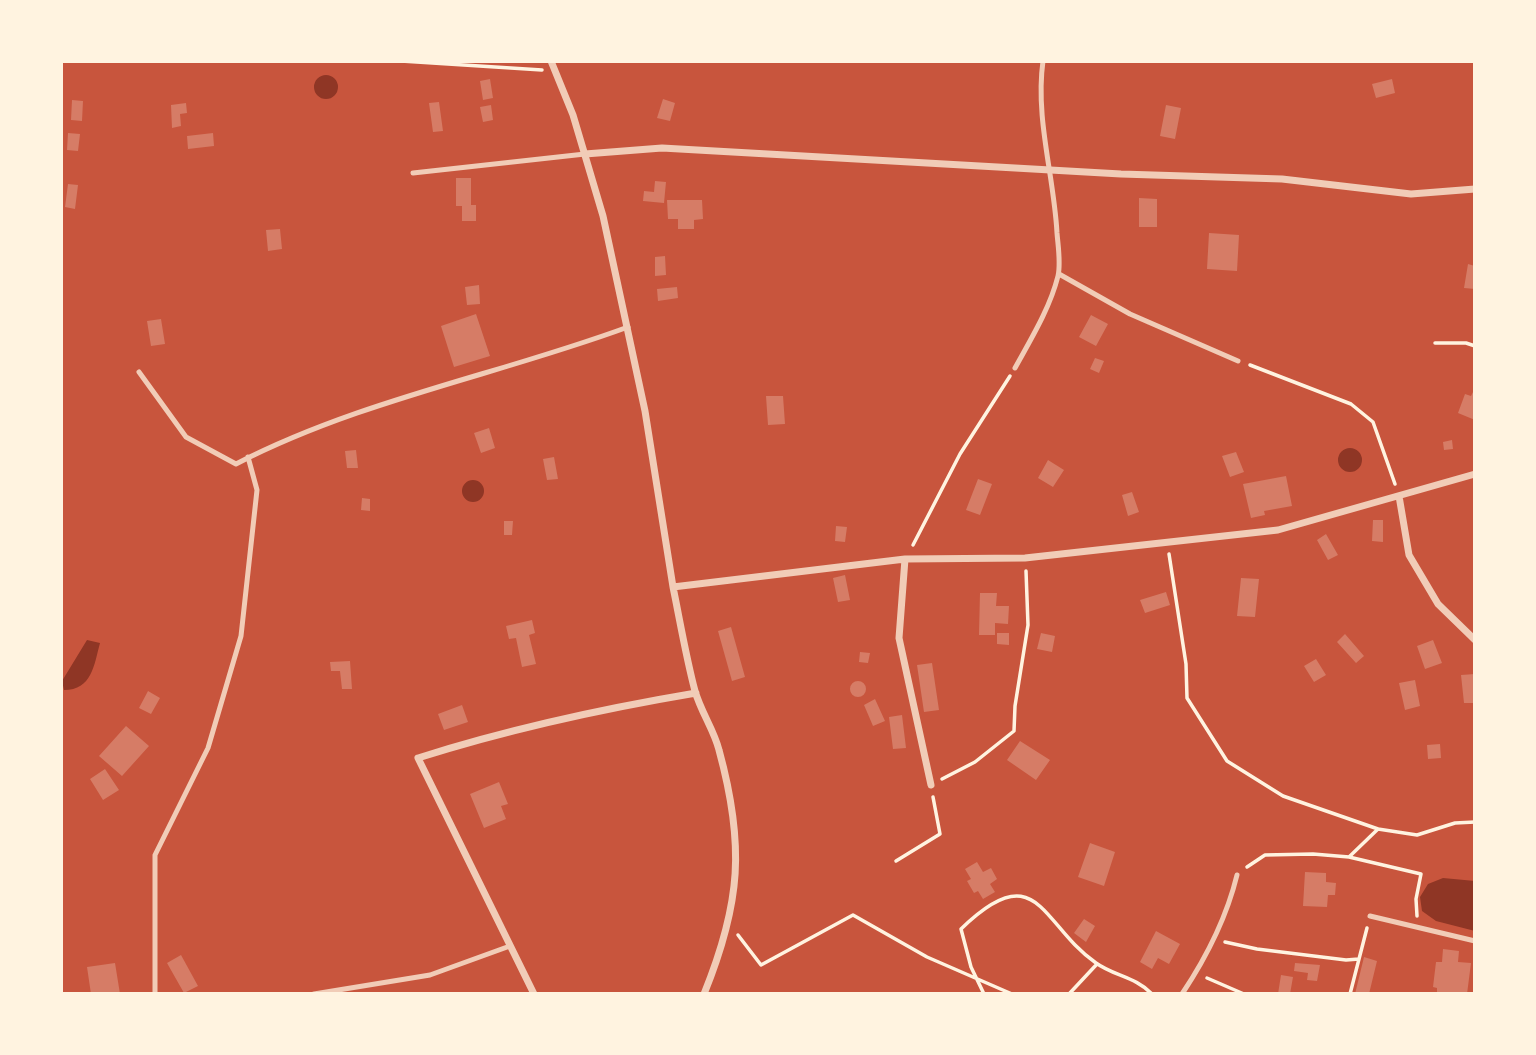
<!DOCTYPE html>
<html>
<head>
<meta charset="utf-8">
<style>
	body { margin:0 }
	#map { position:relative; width:1536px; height:1055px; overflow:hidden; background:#c8553d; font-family:"Source Sans 3",sans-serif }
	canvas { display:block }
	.frame { position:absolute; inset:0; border:63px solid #fff3e0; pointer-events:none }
</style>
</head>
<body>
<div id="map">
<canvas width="1536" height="1055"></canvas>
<div class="frame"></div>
</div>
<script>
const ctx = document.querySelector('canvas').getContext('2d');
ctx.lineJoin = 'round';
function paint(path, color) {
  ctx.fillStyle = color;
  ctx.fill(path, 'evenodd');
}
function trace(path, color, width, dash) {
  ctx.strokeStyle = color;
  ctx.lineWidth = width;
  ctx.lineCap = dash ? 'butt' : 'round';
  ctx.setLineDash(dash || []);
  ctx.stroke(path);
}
const water = new Path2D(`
	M314 87a12 12 0 1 1 24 0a12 12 0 1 1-24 0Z
	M1338 460a12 12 0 1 1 24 0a12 12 0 1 1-24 0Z
	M462 491a11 11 0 1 1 22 0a11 11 0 1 1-22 0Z
	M87 640 100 643C94 665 92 690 64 690L62 681Z
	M1443 878 1475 881V931L1436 921 1422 911 1420 897 1428 884Z`);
const building = new Path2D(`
	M490 79 493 98 483 100 480 81Z
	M1392 79 1395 93 1376 98 1372 84Z
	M663 99 675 103 670 121 657 118Z
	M72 100 83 101 82 121 71 120Z
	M439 102 443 131 433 132 429 103Z
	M186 103 187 113 180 114 181 126 172 128 171 105Z
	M491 105 493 120 483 122 480 107Z
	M1166 105 1181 108 1175 139 1160 136Z
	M68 133 80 134 78 151 67 150Z
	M213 133 214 146 188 149 187 136Z
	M456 178H471V205H476V221H462V206H456Z
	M655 181 666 182 664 203 643 201 644 191 654 192Z
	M68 184 78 185 75 209 65 207Z
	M1139 198 1157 199V227H1139Z
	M667 200H702L703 219 694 220V229H678V219H668Z
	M280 229 282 249 268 251 266 230Z
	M1209 233 1239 235 1237 271 1207 269Z
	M665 256 666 275 655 276V257Z
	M1468 264 1475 266V289L1464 288Z
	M479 285 480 304 467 305 465 287Z
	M677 287 678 298 658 301 657 289Z
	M476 314 490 356 454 367 441 326Z
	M1091 315 1108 324 1096 346 1079 337Z
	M161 319 165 344 151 346 147 321Z
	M1095 358 1104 361 1099 373 1090 369Z
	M1475 388V420L1458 413 1465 394 1471 396Z
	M766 396H783L785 424 768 425Z
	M489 428 495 448 481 453 474 433Z
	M1452 440 1453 449 1444 450 1443 442Z
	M356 450 358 468H347L345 451Z
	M1236 452 1244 472 1230 477 1222 456Z
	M554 457 558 479 547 480 543 459Z
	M1048 460 1064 470 1053 487 1038 478Z
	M1286 476 1292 506 1264 511 1265 515 1251 518 1243 484Z
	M978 479 992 484 980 515 966 510Z
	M1132 492 1139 512 1128 516 1122 495Z
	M362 498 370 499V511L361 510Z
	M1373 520H1383V542L1372 541Z
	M504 521H513L512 535H504Z
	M836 526 847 527 845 542 835 541Z
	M1326 534 1338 555 1328 560 1317 540Z
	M845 575 850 600 838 602 833 578Z
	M1241 578 1259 579 1255 617 1237 616Z
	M1166 592 1170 605 1145 613 1140 600Z
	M980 593H997L996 606H1009L1008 624 995 623V635H979Z
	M532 620 535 633 529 635 536 664 522 667 516 638 509 639 506 626Z
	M731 627 745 677 732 681 718 631Z
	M997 633H1009V645L997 644Z
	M1041 633 1055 636 1052 652 1037 649Z
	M1345 634 1364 656 1356 663 1337 642Z
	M1433 640 1442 663 1425 669 1417 646Z
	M860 652 870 653 868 663 859 662Z
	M1316 659 1326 675 1314 682 1304 666Z
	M350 661 352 689H342L340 671H331L330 662Z
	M932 663 939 710 924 712 917 665Z
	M1475 674V703H1464L1461 675Z
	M1415 680 1420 706 1405 710 1399 683Z
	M850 689a8 8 0 1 1 16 0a8 8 0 1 1-16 0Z
	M148 691 160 698 151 714 139 708Z
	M875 699 885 721 873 726 864 705Z
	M462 705 468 722 444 730 438 714Z
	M902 715 906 748 893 749 889 717Z
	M126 726 149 746 122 776 99 756Z
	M1020 741 1050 760 1036 780 1007 760Z
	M1440 744 1441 758 1428 759 1427 745Z
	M105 769 119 790 103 800 90 779Z
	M499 782 508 804 501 806 506 819 484 828 470 794Z
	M1090 843 1115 852 1104 886 1078 877Z
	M977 862 983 872 991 868 997 879 990 884 995 892 983 899 978 891 974 893 967 881 971 879 965 869Z
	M1305 872 1326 873V882L1336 883 1335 895H1328L1327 907 1303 906Z
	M1084 919 1095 926 1086 942 1074 933Z
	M1156 931 1180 944 1169 964 1158 958 1152 969 1140 962Z
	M1443 949 1459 951 1458 962 1471 963 1467 994H1437V988L1433 987 1436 962H1442Z
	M181 955 198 986 184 993 167 963Z
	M1364 957 1377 961 1369 994H1355Z
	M115 963 120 994H91L87 967Z
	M1295 963 1320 965 1317 981 1307 980 1308 973 1294 971Z
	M1281 975 1293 977 1290 994H1278Z`);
const path = new Path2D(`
	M401 61 542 70
	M1435 343H1466L1475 346
	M1250 365 1351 404 1373 422 1395 484
	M913 545 960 454 1010 376
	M1169 554 1186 664 1187 698 1227 761 1283 796 1378 829
	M942 779 975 762 1014 731 1015 706 1028 625 1026 571
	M1349 857 1421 874 1416 899 1417 916
	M896 861 940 834 933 797
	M1247 867 1265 855 1313 854 1349 857 1378 829 1417 835 1455 823 1475 822
	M738 935 761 965 853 915 927 957 1012 994
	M1225 942 1257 949 1346 960 1359 959 1367 928
	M1207 978 1244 994
	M984 994 971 967 961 929C1038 854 1041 925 1096 963 1114 976 1136 977 1152 994
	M1069 994 1097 964
	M1350 994 1359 959`);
const service = new Path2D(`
	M413 173 585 154
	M1059 274 1130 314 1238 361
	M1015 368C1031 339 1050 308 1058 276 1061 263 1058 246 1057 233 1054 176 1035 118 1043 61
	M139 372 186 437 236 464C360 400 498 375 628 327
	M1370 916 1475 941
	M155 994V855L208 748 241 636 257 490 248 457
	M314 994 430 975 510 946
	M1182 994C1206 958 1227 916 1237 875`);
const minor = new Path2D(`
	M551 61 573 115 603 216 645 411 673 587 905 559 1025 558 1278 530 1475 474
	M585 154 662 148 1121 174 1282 179 1411 194 1475 189
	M1399 496 1409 555 1438 604 1475 640
	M905 559 899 638 931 785
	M673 587C680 621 686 657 695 691 701 712 714 730 719 750 745 845 741 903 704 994
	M534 994 418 758C509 729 601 709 696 693`);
paint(water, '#8f3625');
paint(building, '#d67c66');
trace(path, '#fff3e0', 3.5);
trace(service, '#f1ccb7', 5);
trace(minor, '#f1ccb7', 7);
</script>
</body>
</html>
